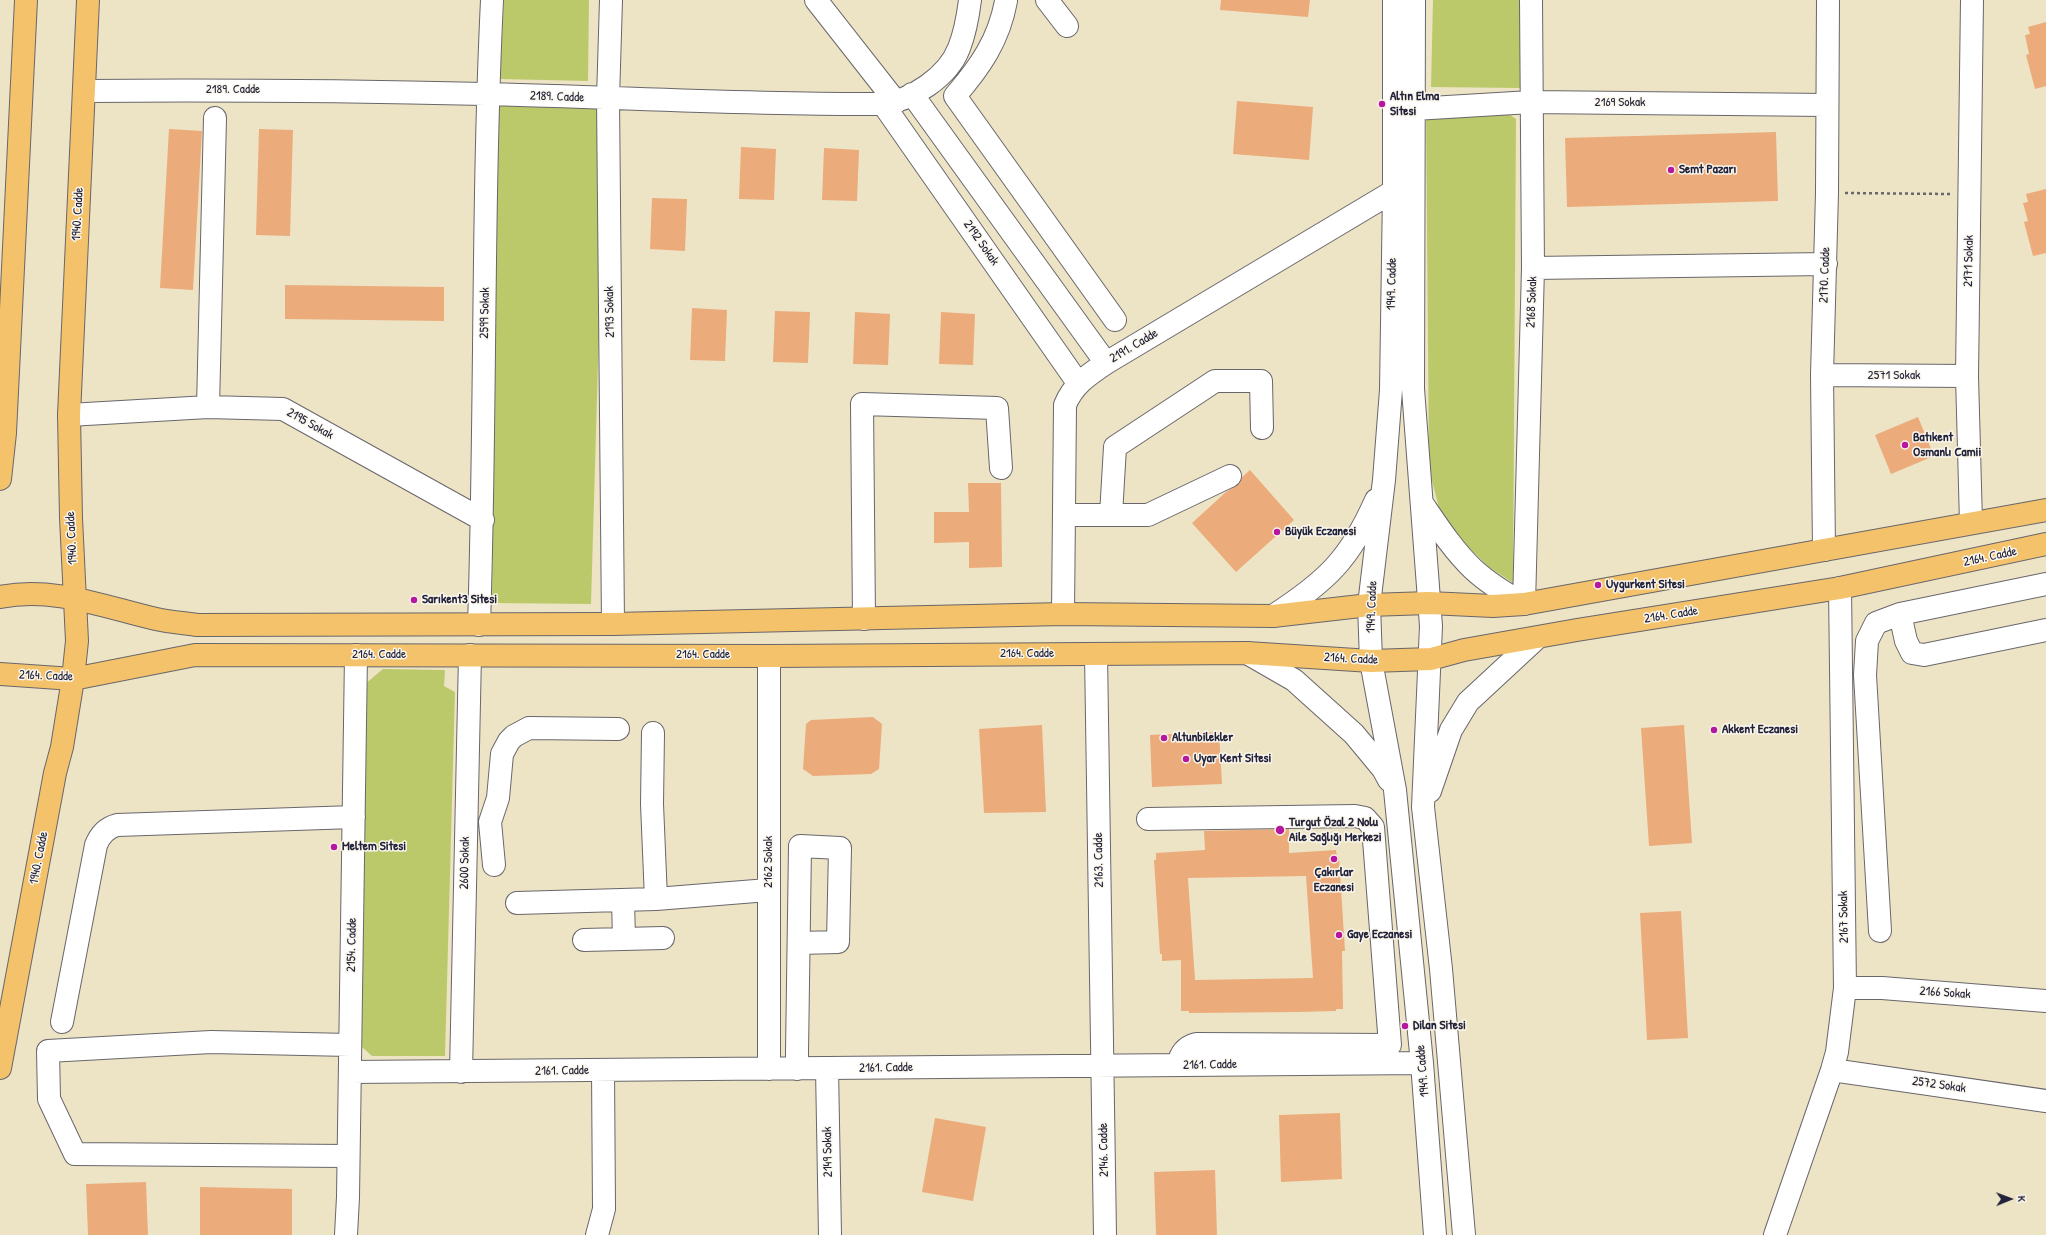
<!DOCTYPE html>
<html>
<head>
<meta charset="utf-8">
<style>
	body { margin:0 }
	#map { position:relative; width:2046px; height:1235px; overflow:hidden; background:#ede4c5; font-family:"Patrick Hand",sans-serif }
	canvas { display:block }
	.north { position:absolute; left:1990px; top:1179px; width:40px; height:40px; -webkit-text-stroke:3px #fbf7ec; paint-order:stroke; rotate:89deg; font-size:11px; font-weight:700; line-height:16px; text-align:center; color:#22223b }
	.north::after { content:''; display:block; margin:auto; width:14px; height:18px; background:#22223b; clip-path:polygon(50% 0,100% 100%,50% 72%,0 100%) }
</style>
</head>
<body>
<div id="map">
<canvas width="2046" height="1235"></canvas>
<div class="north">K</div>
</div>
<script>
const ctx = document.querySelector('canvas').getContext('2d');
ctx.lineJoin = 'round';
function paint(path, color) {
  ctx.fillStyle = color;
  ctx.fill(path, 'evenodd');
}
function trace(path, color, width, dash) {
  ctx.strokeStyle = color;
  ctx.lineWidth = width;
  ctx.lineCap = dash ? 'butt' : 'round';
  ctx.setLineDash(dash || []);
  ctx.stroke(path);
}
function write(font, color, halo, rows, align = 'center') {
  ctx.font = font + ' "Patrick Hand",sans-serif';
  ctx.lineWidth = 3;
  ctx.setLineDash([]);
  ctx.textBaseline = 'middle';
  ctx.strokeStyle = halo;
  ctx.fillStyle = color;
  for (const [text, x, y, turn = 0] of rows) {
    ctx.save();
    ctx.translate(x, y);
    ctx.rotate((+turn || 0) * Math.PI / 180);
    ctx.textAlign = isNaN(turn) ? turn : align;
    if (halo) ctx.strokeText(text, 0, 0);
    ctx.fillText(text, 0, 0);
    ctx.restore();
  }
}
const green = new Path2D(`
	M504 0H589L588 81 500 79Z
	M1433 0H1521L1520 88 1431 87Z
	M498 105 600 108 605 121 591 604 492 603 496 157Z
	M1502 109 1516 119 1513 583 1489 567 1462 541 1439 508 1429 469 1426 110Z
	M383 669 445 670 444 686 455 692 445 1056H372L362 1047 365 684Z`);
const building = new Path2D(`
	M1221 0H1310L1308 17 1220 10Z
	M2046 22V86L2035 89 2026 55 2029 54 2025 35 2030 34 2028 27Z
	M1237 101 1313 107 1309 160 1233 154Z
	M169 129 202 131 193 290 160 288Z
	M259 129 293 130 290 236 256 235Z
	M1776 132 1778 201 1567 207 1565 138Z
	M741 147 776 149 774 200 739 199Z
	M824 148 859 150 857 201 822 200Z
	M2046 189V253L2033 256 2024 222 2028 221 2023 203 2028 202 2026 194Z
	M652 198 687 199 685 251 650 249Z
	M285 285 444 287V321L285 319Z
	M692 308 727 310 725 361 690 360Z
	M775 311 810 312 808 363 773 362Z
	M855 312 890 314 888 365 853 364Z
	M941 312 975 314 973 365 939 364Z
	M1918 417 1934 456 1891 474 1875 435Z
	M1250 470 1294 520 1236 572 1192 523 1226 492 1240 483 1242 477Z
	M968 483H1001L1002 567 969 568V542L934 543V512H969Z
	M873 717 882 724 879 769 871 774 813 776 803 769 806 724 811 720Z
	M1042 725 1046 812 984 813 979 729Z
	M1684 725 1692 843 1649 846 1641 728Z
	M1219 732 1222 784 1152 787 1150 735Z
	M1289 829V853L1336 850 1337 858 1339 857 1345 951H1342L1343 1009H1336V1011L1297 1012 1189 1013V1011H1181V960L1162 961V954H1160L1154 860H1156V853L1205 850 1204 831ZM1306 876 1313 978 1195 980 1188 878Z
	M1681 911 1688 1038 1647 1040 1640 913Z
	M1340 1113 1342 1179 1281 1182 1279 1115Z
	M935 1118 986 1127 973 1201 922 1192Z
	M1215 1170 1217 1235H1156L1154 1172Z
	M146 1182 148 1235H88L86 1184Z
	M200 1187 292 1189V1235H200Z`);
const path = new Path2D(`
	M1845 193 1950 194`);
const minor = new Path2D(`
	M611 0 608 99 613 624
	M816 0 896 102
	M1047 0 1067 26
	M1394 0V191L1391 390 1384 480 1369 605 1371 661 1395 790 1422 1063 1435 1235
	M1414 0 1413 389 1431 626 1423 807 1441 969 1464 1235
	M1006 1C999 40 980 67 955 96L1115 320
	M84 91C218 90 352 91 485 94 618 97 750 105 883 104 912 100 948 77 959 48 965 33 968 16 970 0
	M912 94 1106 363
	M883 104 1078 383
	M1414 109 1531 102 1827 105
	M1533 268 1826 264
	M1822 375 1967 376
	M208 407 215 118
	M69 415 208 407 283 409 483 520
	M1422 503C1437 525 1453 550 1473 569 1488 583 1506 594 1524 604L1533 268 1531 0
	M1064 515H1148L1230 476
	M1111 515 1115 447 1215 381H1261L1262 428
	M1971 523 1967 376 1972 0
	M1824 550 1822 375 1827 193 1828 0
	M1063 614 1065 405C1073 385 1088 375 1106 363L1394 191
	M1900 614 1906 641 1912 653 1924 655 2046 630
	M1273 616C1327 581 1350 559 1376 500
	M864 619 862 404 997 408 1001 468
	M479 625C486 417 482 208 492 0
	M1247 653 1294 680 1354 734 1383 769 1389 780
	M1096 654 1105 1235
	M653 733 652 804 656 899
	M1430 791 1451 730 1468 702 1537 638
	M1148 819 1355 816 1365 818 1373 827 1390 1045 1196 1044C1185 1047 1180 1054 1178 1065
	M494 865 490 822 498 798 502 754 509 741 514 736 529 728 618 729
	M623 900 624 939
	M517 903 656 899 768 890
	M1880 931 1865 675 1867 641 1876 623 1900 614 2046 584
	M584 940 663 938
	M1845 988H1882L2046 1001
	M62 1022 96 845C100 835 106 828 117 825L354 817
	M827 1068 830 1235
	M769 1069V656
	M797 1069V1052L800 846 840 848 838 942 799 943
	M1832 1070 2046 1101
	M350 1072 1422 1063
	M461 1072 470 655
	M348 1156 75 1154 49 1099 48 1051 211 1042 350 1045
	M346 1235 348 1197 356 655
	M597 1235 604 1209 603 1070
	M1775 1235 1832 1070 1837 1052 1845 988 1840 588`);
const major = new Path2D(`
	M0 479 5 433 26 0
	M0 597C53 586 104 607 156 619 169 622 184 623 198 625L613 624 1063 614 1273 616 1369 605 1429 603 1493 606 1524 604 2046 510
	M0 674 73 679 195 655 769 656 1247 653 1371 661 1431 659 1464 650 1577 630 1840 588 2046 544
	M0 1068 55 773 62 747 73 679 77 641 71 518 69 415 88 0`);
const markers = [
	[1382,104,4,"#b5179e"],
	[1671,170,4,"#b5179e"],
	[1905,445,4,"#b5179e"],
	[1277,532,4,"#b5179e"],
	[1598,585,4,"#b5179e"],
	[414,600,4,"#b5179e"],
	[1714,730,4,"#b5179e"],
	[1164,738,4,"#b5179e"],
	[1186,759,4,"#b5179e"],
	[1280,830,5,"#b5179e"],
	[334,847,4,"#b5179e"],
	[1334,859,4,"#b5179e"],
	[1339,935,4,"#b5179e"],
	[1405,1026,4,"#b5179e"]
];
const streetNames = [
	["2189. Cadde",233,90],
	["2189. Cadde",557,97,2],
	["2169 Sokak",1620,103],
	["1940. Cadde",78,214,-87],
	["2192 Sokak",981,243,55],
	["2171 Sokak",1969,261,-89],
	["2170. Cadde",1825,275,-88],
	["1949. Cadde",1392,284,-89],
	["2168 Sokak",1532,302,-88],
	["2193 Sokak",610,312,-91],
	["2599 Sokak",485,313,-89],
	["2191. Cadde",1134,346,-31],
	["2571 Sokak",1894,376],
	["2195 Sokak",310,424,29],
	["1940. Cadde",72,538,-93],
	["2164. Cadde",1990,557,-12],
	["1949. Cadde",1372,607,-88],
	["2164. Cadde",1671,615,-9],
	["2164. Cadde",1027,654],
	["2164. Cadde",379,655],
	["2164. Cadde",703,655],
	["2164. Cadde",1351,659,3],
	["2164. Cadde",46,676,2],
	["1940. Cadde",39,858,-79],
	["2163. Cadde",1099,860,-91],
	["2162 Sokak",769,862,-90],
	["2600 Sokak",465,863,-89],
	["2167 Sokak",1844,917,-91],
	["2154. Cadde",352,945,-89],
	["2166 Sokak",1945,993,4],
	["2161. Cadde",1210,1065,-1],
	["2161. Cadde",886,1068,-1],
	["2161. Cadde",562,1071,-1],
	["1949. Cadde",1423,1071,-95],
	["2572 Sokak",1939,1085,8],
	["2146. Cadde",1104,1150,-91],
	["2149 Sokak",828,1152,-91]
];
const poiNames = [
	["Altın Elma",1390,97],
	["Sitesi",1390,112],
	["Semt Pazarı",1679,170],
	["Batıkent",1913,438],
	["Osmanlı Camii",1913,453],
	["Büyük Eczanesi",1285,532],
	["Uygurkent Sitesi",1606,585],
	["Sarıkent3 Sitesi",422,600],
	["Akkent Eczanesi",1722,730],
	["Altunbilekler",1172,738],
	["Uyar Kent Sitesi",1194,759],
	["Turgut Özal 2 Nolu",1289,823],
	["Aile Sağlığı Merkezi",1289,838],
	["Meltem Sitesi",342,847],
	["Çakırlar",1334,873,"center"],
	["Eczanesi",1334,888,"center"],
	["Gaye Eczanesi",1347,935],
	["Dilan Sitesi",1413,1026]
];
paint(green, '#bcc96b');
paint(building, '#ecab7b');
trace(minor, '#69666b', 24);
trace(major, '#69666b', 24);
trace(path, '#69666b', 2.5, [3, 3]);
trace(minor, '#fff', 22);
trace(major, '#f3c26a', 22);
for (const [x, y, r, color] of markers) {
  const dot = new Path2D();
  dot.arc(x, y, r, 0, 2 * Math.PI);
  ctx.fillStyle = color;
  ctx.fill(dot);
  trace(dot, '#fbf7ec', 1.5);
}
write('13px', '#22223b', '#fbf7ec', streetNames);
write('bold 13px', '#22223b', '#fbf7ec', poiNames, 'left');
</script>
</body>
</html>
